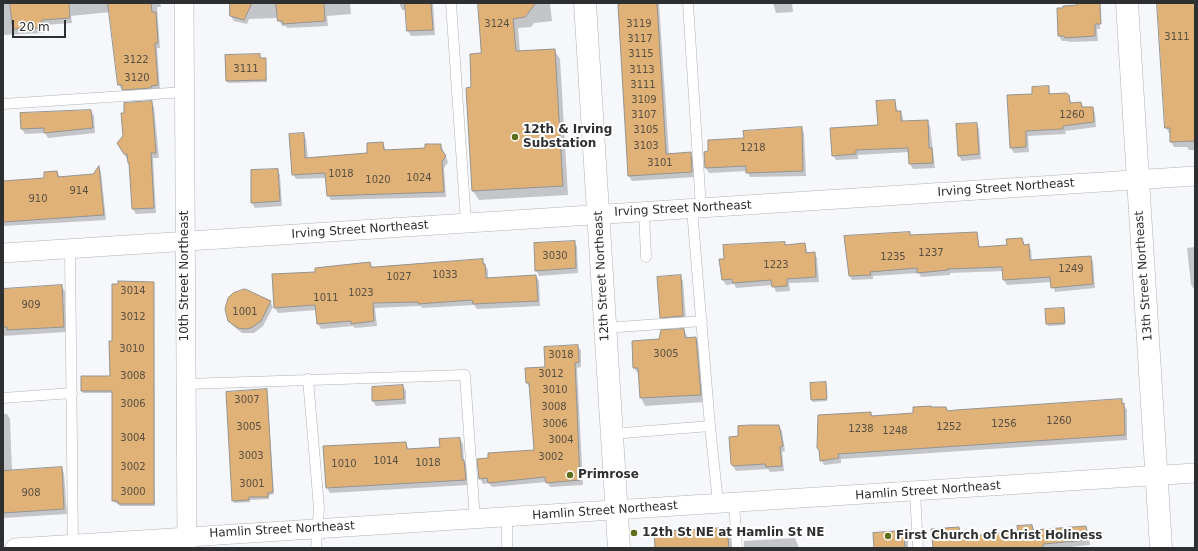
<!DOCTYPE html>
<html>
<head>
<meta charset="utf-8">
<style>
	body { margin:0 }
	#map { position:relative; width:1198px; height:551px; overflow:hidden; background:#f5f7fb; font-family:"DejaVu Sans",sans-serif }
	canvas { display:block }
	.frame { position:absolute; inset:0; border:4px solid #2e2f30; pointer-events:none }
	.scale { position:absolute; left:12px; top:20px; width:54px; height:18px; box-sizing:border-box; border:2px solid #2e2f30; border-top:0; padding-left:5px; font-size:12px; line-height:14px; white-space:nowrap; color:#2e2f30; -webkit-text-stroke:3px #fff; paint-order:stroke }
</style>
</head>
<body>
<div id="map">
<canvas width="1198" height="551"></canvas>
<div class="frame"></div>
<div class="scale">20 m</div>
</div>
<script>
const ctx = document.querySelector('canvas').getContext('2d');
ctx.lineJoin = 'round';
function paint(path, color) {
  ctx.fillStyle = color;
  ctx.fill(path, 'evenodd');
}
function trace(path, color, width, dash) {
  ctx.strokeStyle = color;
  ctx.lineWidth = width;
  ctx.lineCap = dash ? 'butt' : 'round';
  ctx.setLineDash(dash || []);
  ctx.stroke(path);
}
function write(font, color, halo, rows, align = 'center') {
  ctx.font = font + ' "DejaVu Sans",sans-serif';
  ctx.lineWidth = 4;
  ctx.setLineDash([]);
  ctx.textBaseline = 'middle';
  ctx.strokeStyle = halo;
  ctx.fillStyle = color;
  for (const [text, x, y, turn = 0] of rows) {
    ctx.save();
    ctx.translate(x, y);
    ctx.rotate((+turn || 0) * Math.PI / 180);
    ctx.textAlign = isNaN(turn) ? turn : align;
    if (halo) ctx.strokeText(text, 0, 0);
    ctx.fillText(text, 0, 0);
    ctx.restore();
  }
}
const shadow = new Path2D(`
	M3 3H160L161 7H157L160 48H157L160 90 126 94 124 90H122L119 85 110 12 71 16 72 23 45 25 44 33 3 35Z
	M231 3H350L351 14 327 16 328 26 287 28 286 26H282L278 18 249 19 247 24 234 21 231 16Z
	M399 3H433L435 35 411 36 408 31 406 10H402Z
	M479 3H550L552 21 534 23 531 27 518 28 520 52 554 50 560 59 568 195 479 200 473 191V88L482 54Z
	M618 3H659L669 155 690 153 693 158 695 177 632 181 629 176Z
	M773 3H792L793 12 776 13Z
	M1078 3H1099L1100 29H1097L1098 41 1069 42 1068 41H1062L1059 36 1078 6Z
	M1158 3H1195V150H1189L1187 147H1174L1171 142V133H1169L1166 128Z
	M260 55 261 59H265L266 62 267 82 228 83 227 81Z
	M1048 87 1051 95H1068L1072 104 1081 103 1084 108H1092L1095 113 1096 127 1065 131 1066 134 1028 136 1029 152 1014 153 1011 148 1033 95Z
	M895 101 898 112H900L903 117V122L927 121 930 126 935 168 913 169 910 164 909 152 858 155V159L836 160 833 155 879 126Z
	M151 102 154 107 159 158H153L156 213 136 214 133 209 131 166 121 149 124 136Z
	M91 111 94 116 95 133 48 138 45 133 25 134 22 129Z
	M976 124 979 129 981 159 962 161 959 156Z
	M801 128 804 133 806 176 750 177 747 171 709 173 706 168 709 152 745 139Z
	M303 134 306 139 308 159 368 154 383 143 386 151 426 148 441 145 448 162 444 168 446 197 331 200 328 195 327 178 296 179 293 174Z
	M99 168 101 172 106 220 3 226V182L45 179 57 172 60 177 93 175Z
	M277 170 280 175 282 206 255 208 252 203Z
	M909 233 911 236 976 233 980 248 1008 246 1022 239 1025 246 1028 245 1031 250 1032 261 1090 257 1093 261 1095 288 1055 292 1052 282 1007 285 1004 280V271L950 273V275L921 277 919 273 873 276V279L852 280 850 276Z
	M574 242 577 247 578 273 539 276 536 270Z
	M784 243 786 246 805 244 808 254 814 253 817 258 819 282 789 283 790 291 776 292 773 285 736 288 734 284 726 285 723 280 721 260Z
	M1195 247V288H1193L1191 284 1187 248Z
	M482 260 488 270V279L536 276 539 281 540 306 477 309 474 305 422 308 421 306 375 308 377 326 355 328 353 326 321 329 318 324 317 310 278 313 275 308 316 273 370 263 373 268Z
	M680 276 683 281 686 321 664 322 661 317Z
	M154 283 155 506H120L119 503H115L113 500V393H83L82 391 111 377 113 342Z
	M62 286 65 292 67 332 3 336V290Z
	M270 301 273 307 263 326 254 333H242L233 326 229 321Z
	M1063 309 1065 325 1048 326 1047 324Z
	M684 330 688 338H696L700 346 705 402 645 406 641 398 640 376 634 368 633 342 660 340Z
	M578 346 581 351V367L577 368 583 485 550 487 547 482 492 487 489 483 483 484 480 478 535 451 530 388 527 383 526 369 546 368Z
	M825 383 827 401 813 402 812 400Z
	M403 386 406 391V404L376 406 373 401V388Z
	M267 390 274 494 269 495V499L250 500V502L235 503 233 501Z
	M1121 400 1127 410V440L841 459V463L824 465 821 460 871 413 873 417 914 414 946 408 948 411Z
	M3 414H7L10 419 12 472 61 468 64 473 67 514 3 518Z
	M779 426 782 431 785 451 782 452 784 471 770 472 768 469 736 471 732 464 739 437Z
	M460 439 463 444 464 461 467 466 468 485 330 493 327 488 406 443 409 450 441 448Z
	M1032 526 1035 531 1086 527 1089 532 1090 545 1059 548H934L959 528 962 538 1019 532Z
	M727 529 730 535 733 548H656Z
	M903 533 908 541V548H875Z
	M795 538 799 548H744V541Z`);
const building = new Path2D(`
	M10 3H69L70 18 42 20V28L13 29Z
	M108 3H151L152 12H156L158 43H155L158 85 151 86V88L122 90V85H118Z
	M230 3H252L244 20 230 16Z
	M276 3H324L325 21 283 24V21H278Z
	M405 3H431L433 30 407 31Z
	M478 3H536L525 17 513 19 516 51 555 49 563 186 472 191 466 88 471 87 470 54 481 53Z
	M623 3H657L666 154 691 152 692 172 628 176 618 5Z
	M1077 3H1100L1101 24H1095V36L1065 38 1064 36H1058L1057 8H1063V6L1077 5Z
	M1157 3H1195V141L1170 142V128H1165Z
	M260 54V58H266V80L226 81 225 55Z
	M1049 86V94L1066 93 1069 95 1070 103 1081 102 1082 107H1093L1094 122 1063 126V129L1026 131V147L1010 148 1007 95 1032 94V87Z
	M895 100 896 111H901V121L928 120 929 148H932L933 163 909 164 908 148 856 150V154L832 156 830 128 878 125 876 101Z
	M152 101 156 153H151L154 208 132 209 129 163H128L127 154H124L117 143 123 136 121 113H124V103Z
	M91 110 93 128 44 133V128L21 129 20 113Z
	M977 123 979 154 958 156 956 124Z
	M802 127 803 171 746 173V166L705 168 704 152 708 151V140L744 138 743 131Z
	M304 133 305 158 367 153V143L383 142 384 150 425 148V144H441V149L446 156 442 162 444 192 327 196 325 173 292 175 289 134Z
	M99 166 104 215 3 222V181L44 178V172L57 171 58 177 93 174Z
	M278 169 280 201 251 203V170Z
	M910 232V235L977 232 979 247 1007 245 1006 239 1022 238 1024 245 1029 244 1030 260 1091 256 1093 284 1051 288 1050 277 1003 280 1002 267 947 269 948 270 917 273V268L870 272 871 275 849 276 844 236Z
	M575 241 576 268 535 271 534 243Z
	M785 242V245L805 243 806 253 815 252 816 277 787 279V286L772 287 771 280 733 283 732 279 722 280 719 259H724L723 245Z
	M483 259V264H485L486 278 536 275 538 301 473 304 472 300 418 304V302L373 303 374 321 351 324V321L317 324 315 305 274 308 272 274 315 272V268L370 262 371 267Z
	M681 275 683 316 660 318 657 277Z
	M118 281 154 282V504H118V501H112V391H81V376H110L109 341H112V284H118Z
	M62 285 64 327 7 330V327H3V289Z
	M245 289 271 301 261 321 251 328 245 329 238 328 228 321 225 309 228 298 233 293Z
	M1064 308 1065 323 1046 324 1045 309Z
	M684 329 685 338 696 337 701 395 640 398 638 368H633L632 341 659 339 661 330Z
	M578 345 579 362 575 363 580 480 546 483 545 477 488 483 487 478 479 479 477 459 488 458V453L534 450 529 383H526L525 368 545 367 544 347Z
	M826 382 827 399 811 400 810 383Z
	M403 385 404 399 372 401V387Z
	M267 389 273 492 268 493V497H249V500L232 501 226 392Z
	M1122 399V404L1124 403 1125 435 838 454 839 458 820 461 819 450 817 448 818 415 871 412V416L913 413V407L931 406V407H946L947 411 956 410Z
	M753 425H779L783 446 780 447 782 466 766 467 765 464 733 466 731 464 729 437 738 436V426Z
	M460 438 462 460H464L466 480 326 488 323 446 406 442 407 449 440 447 439 439Z
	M62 467 64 509 3 513V471Z
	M1032 525 1033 530 1086 526 1088 540 1043 544V548H933L931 529 959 527 961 537 1018 531 1017 526Z
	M727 528 729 548H655L654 532Z
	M896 531 904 532 905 548H874L873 533Z`);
const service = new Path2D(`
	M451 3 466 223
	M688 3 701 208
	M3 104 185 92
	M644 211 646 257
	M70 249 73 548
	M605 328 702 321
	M308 379 319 508 316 548
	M186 384 465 375 475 520
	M3 398 72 393
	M710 426 718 503
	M611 434 710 426 692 209
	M915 491 918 548
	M734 503 737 548
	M507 518V548`);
const minor = new Path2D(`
	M184 3 187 548
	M3 253 1195 176
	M15 548 1195 473`);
const tertiary = new Path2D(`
	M585 3 619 548
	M1127 3 1161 548`);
const markers = [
	[515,137,4,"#5d6d19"],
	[570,475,4,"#5d6d19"],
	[634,533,4,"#5d6d19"],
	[888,536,4,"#5d6d19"]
];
const numberNames = [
	["3124",497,24],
	["3119",639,24],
	["3111",1177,37],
	["3117",640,39],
	["3115",641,54],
	["3122",136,60],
	["3111",246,69],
	["3113",642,70],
	["3120",137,78],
	["3111",643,85],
	["3109",644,100],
	["3107",644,115],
	["1260",1072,115],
	["3105",646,130],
	["3103",646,146],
	["1218",753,148],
	["3101",660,163],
	["1018",341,174],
	["1024",419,178],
	["1020",378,180],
	["914",79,191],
	["910",38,199],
	["1237",931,253],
	["3030",555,256],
	["1235",893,257],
	["1223",776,265],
	["1249",1071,269],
	["1033",445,275],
	["1027",399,277],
	["3014",133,291],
	["1023",361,293],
	["1011",326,298],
	["909",31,305],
	["1001",245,312],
	["3012",133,317],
	["3010",132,349],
	["3005",666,354],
	["3018",561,355],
	["3012",551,374],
	["3008",133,376],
	["3010",555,390],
	["3007",247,400],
	["3006",133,404],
	["3008",554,407],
	["1260",1059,421],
	["3006",555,424],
	["1256",1004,424],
	["3005",249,427],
	["1252",949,427],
	["1238",861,429],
	["1248",895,431],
	["3004",133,438],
	["3004",561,440],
	["3003",251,456],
	["3002",551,457],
	["1014",386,461],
	["1018",428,463],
	["1010",344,464],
	["3002",133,467],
	["3001",252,484],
	["3000",133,492],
	["908",31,493]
];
const poiNames = [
	["12th & Irving",523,130],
	["Substation",523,144],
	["Primrose",578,475],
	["12th St NE at Hamlin St NE",642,533],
	["First Church of Christ Holiness",896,536]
];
const streetNames = [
	["Irving Street Northeast",1006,188,-4],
	["Irving Street Northeast",683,209,-3],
	["Irving Street Northeast",360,230,-4],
	["10th Street Northeast",185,276,-90],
	["12th Street Northeast",602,276,-93],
	["13th Street Northeast",1144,276,-94],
	["Hamlin Street Northeast",928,491,-4],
	["Hamlin Street Northeast",605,511,-4],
	["Hamlin Street Northeast",282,530,-3]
];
paint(shadow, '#0003');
paint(building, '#e0b278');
trace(building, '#959390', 1);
trace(service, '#b1b2b6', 11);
trace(minor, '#b1b2b6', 20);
trace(tertiary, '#b1b2b6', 23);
trace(service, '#fff', 10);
trace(minor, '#fff', 19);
trace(tertiary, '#fff', 22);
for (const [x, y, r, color] of markers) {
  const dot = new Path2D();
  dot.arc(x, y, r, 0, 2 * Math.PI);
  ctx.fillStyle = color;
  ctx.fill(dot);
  trace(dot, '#fff', 1.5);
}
write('10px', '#5a5042', null, numberNames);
write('bold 12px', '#2e2f30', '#fff', poiNames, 'left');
write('12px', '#2e2f30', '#fff', streetNames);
</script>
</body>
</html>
